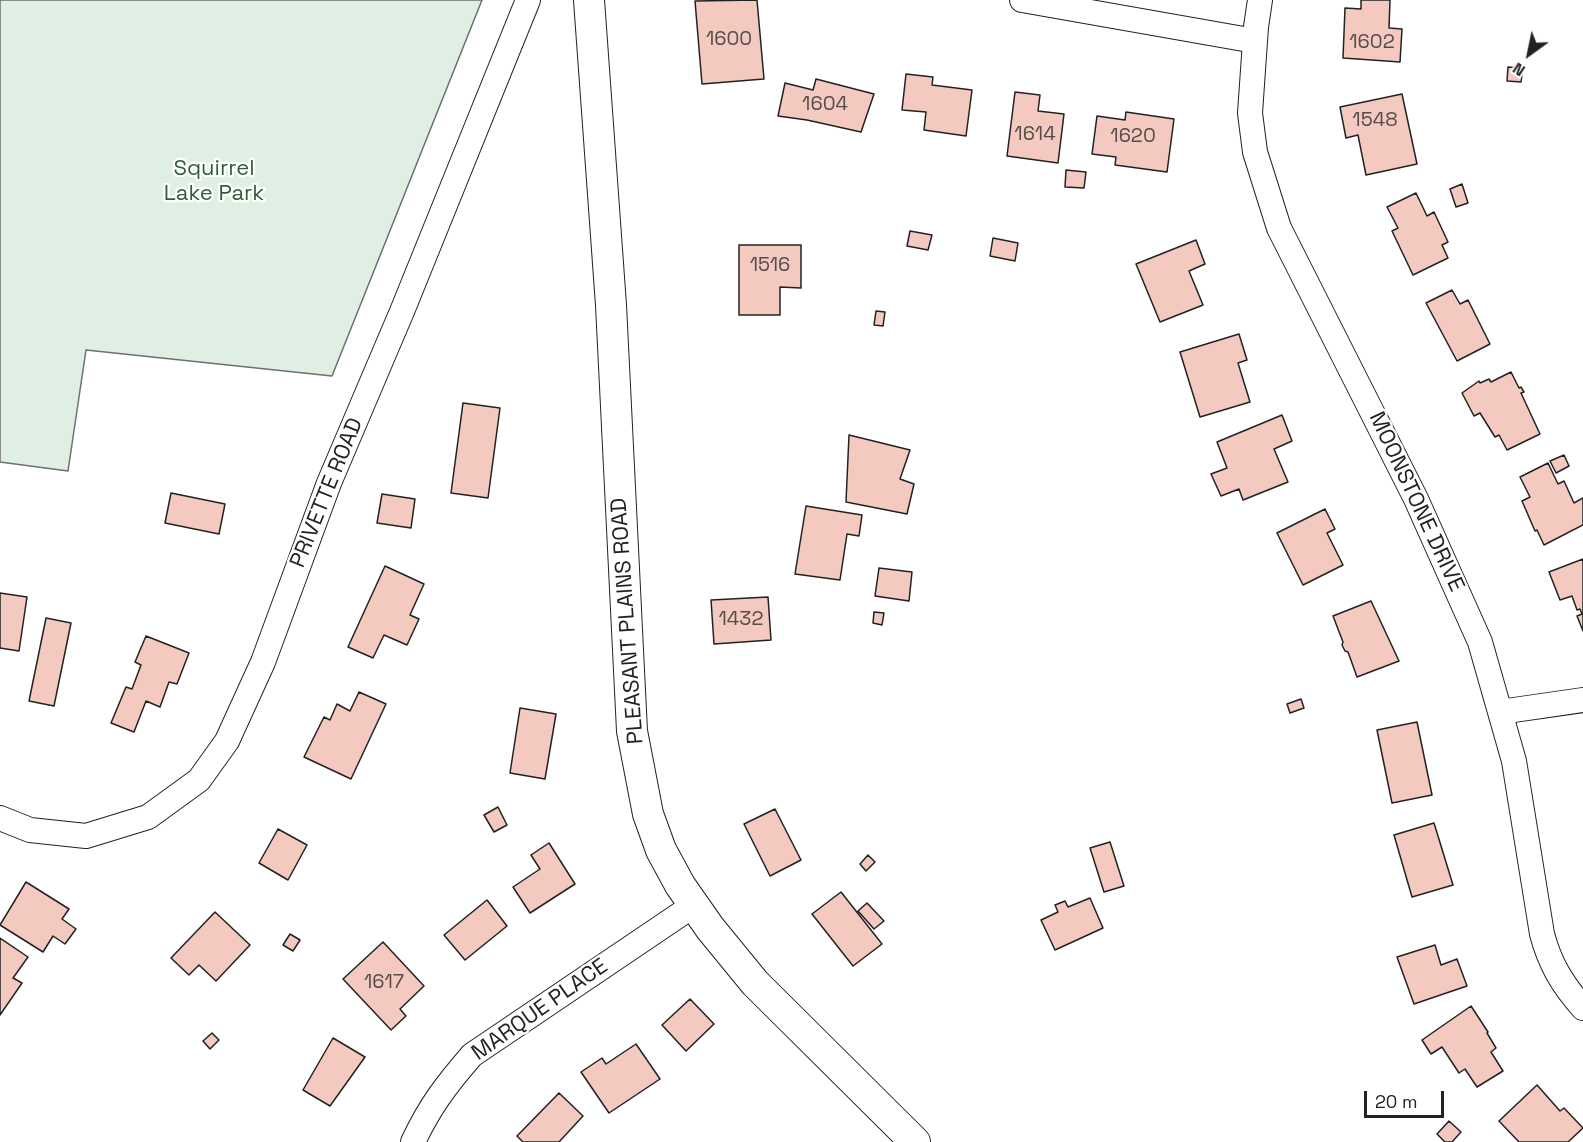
<!DOCTYPE html>
<html>
<head>
<meta charset="utf-8">
<style>
	body { margin:0 }
	#map { position:relative; width:1583px; height:1142px; overflow:hidden; background:#fff; font-family:"Space Grotesk",sans-serif }
	canvas { display:block }
	.north { position:absolute; left:1499px; top:24px; width:60px; height:60px; -webkit-text-stroke:4px #fff; paint-order:stroke; rotate:213deg; font-size:16px; font-weight:700; line-height:24px; text-align:center; color:#222 }
	.north::after { content:''; display:block; margin:auto; width:21px; height:27px; background:#222; clip-path:polygon(50% 0,100% 100%,50% 72%,0 100%) }
	.scale { position:absolute; left:1364px; top:1091px; width:80px; height:27px; box-sizing:border-box; border:3px solid #222; border-top:0; padding-left:8px; font-size:18px; line-height:21px; white-space:nowrap; color:#222; -webkit-text-stroke:4px #fff; paint-order:stroke }
</style>
</head>
<body>
<div id="map">
<canvas width="1583" height="1142"></canvas>
<div class="north">N</div>
<div class="scale">20 m</div>
</div>
<script>
const ctx = document.querySelector('canvas').getContext('2d');
ctx.lineJoin = 'round';
function paint(path, color) {
  ctx.fillStyle = color;
  ctx.fill(path, 'evenodd');
}
function trace(path, color, width, dash) {
  ctx.strokeStyle = color;
  ctx.lineWidth = width;
  ctx.lineCap = dash ? 'butt' : 'round';
  ctx.setLineDash(dash || []);
  ctx.stroke(path);
}
function write(font, color, halo, rows, align = 'center') {
  ctx.font = font + ' "Space Grotesk",sans-serif';
  ctx.lineWidth = 4.5;
  ctx.setLineDash([]);
  ctx.textBaseline = 'middle';
  ctx.strokeStyle = halo;
  ctx.fillStyle = color;
  for (const [text, x, y, turn = 0] of rows) {
    ctx.save();
    ctx.translate(x, y);
    ctx.rotate((+turn || 0) * Math.PI / 180);
    ctx.textAlign = isNaN(turn) ? turn : align;
    if (halo) ctx.strokeText(text, 0, 0);
    ctx.fillText(text, 0, 0);
    ctx.restore();
  }
}
const green = new Path2D(`
	M0 0H482L332 376 86 350 68 471 0 462Z`);
const building = new Path2D(`
	M757 0 764 79 702 84 695 1Z
	M1361 0H1390L1389 28 1402 29 1400 62 1343 58 1345 8 1361 9Z
	M1508 67 1523 68 1521 82 1507 81Z
	M906 74 933 77 932 85 972 90 966 136 924 130 926 112 902 110Z
	M816 79 874 94 861 132 807 120 778 116 785 83 813 90Z
	M1015 92 1040 95 1038 111 1064 114 1058 163 1007 156Z
	M1402 94 1417 164 1366 175 1358 135 1346 138 1340 107Z
	M1126 112 1174 119 1167 172 1115 165 1116 157 1092 154 1097 116 1125 120Z
	M1066 170 1086 172 1084 188 1065 187Z
	M1462 184 1468 203 1456 207 1450 189Z
	M1416 193 1427 216 1434 212 1448 242 1442 245 1448 258 1413 275 1392 231 1398 228 1387 207Z
	M910 231 932 235 928 250 907 246Z
	M993 238 1018 243 1015 261 990 256Z
	M1196 240 1205 264 1189 271 1203 305 1160 322 1136 264Z
	M739 245H801V288L780 287V315H739Z
	M1452 290 1460 304 1468 300 1490 344 1457 361 1426 303Z
	M876 311 885 312 883 326 874 325Z
	M1239 334 1247 360 1238 363 1250 402 1200 417 1180 352Z
	M1511 372 1519 388 1521 387 1524 392 1521 393 1540 434 1507 450 1499 435 1495 437 1480 413 1474 416 1462 393 1479 381 1480 383 1489 379 1491 382Z
	M463 403 500 408 488 498 451 493Z
	M1282 415 1292 441 1274 449 1288 482 1243 500 1239 489 1221 496 1211 474 1227 468 1217 442Z
	M849 435 910 450 900 479 914 484 907 514 846 502Z
	M1564 455 1569 466 1556 473 1550 461Z
	M1548 463 1558 484 1564 481 1574 503 1583 498V525L1544 545 1537 530 1535 531 1522 501 1530 497 1520 477Z
	M171 493 225 504 219 534 165 523Z
	M382 494 415 499 411 528 377 523Z
	M806 506 862 515 859 536 847 534 840 580 795 574Z
	M1325 509 1335 529 1327 533 1343 565 1303 585 1277 533Z
	M1583 559V631L1577 616 1582 614 1580 609 1577 610 1572 596 1560 600 1549 572Z
	M385 566 424 584 410 615 419 619 407 645 384 635 373 658 348 647Z
	M879 568 912 572 909 601 875 596Z
	M0 593 27 597 19 651 0 648Z
	M768 597 771 640 714 644 711 600Z
	M1371 601 1399 661 1357 677 1348 652 1345 651 1342 645 1343 642 1333 616Z
	M874 612 884 613 882 625 873 623Z
	M46 618 71 623 54 706 29 701Z
	M146 636 189 653 177 684 169 682 160 707 146 701 134 732 111 723 126 687 132 689 141 665 135 662Z
	M359 692 386 704 351 779 304 757 324 717 330 720 337 704 350 711Z
	M1301 699 1304 708 1290 713 1287 704Z
	M520 708 556 714 545 779 510 773Z
	M1417 722 1432 795 1392 803 1377 730Z
	M498 807 507 825 494 832 484 815Z
	M775 809 801 860 770 876 744 824Z
	M1434 823 1453 885 1412 897 1394 835Z
	M278 829 307 845 288 880 259 863Z
	M1110 842 1124 886 1104 892 1090 848Z
	M549 843 575 884 530 913 513 887 540 869 531 855Z
	M868 855 875 862 866 871 860 864Z
	M26 882 69 909 62 919 76 929 65 944 53 936 43 952 0 925Z
	M841 892 882 944 853 966 812 914Z
	M1090 898 1103 928 1055 950 1041 920 1058 912 1055 905 1065 901 1068 907Z
	M487 900 507 926 465 960 444 935Z
	M867 903 884 921 874 929 858 911Z
	M215 912 250 945 216 981 199 965 189 975 171 958Z
	M290 934 300 940 293 951 283 945Z
	M0 938 28 957 13 978 22 983 0 1015Z
	M383 942 424 986 400 1009 406 1016 391 1030 343 979Z
	M1435 945 1441 965 1457 959 1467 986 1414 1004 1397 957Z
	M690 999 714 1024 686 1051 662 1025Z
	M1471 1006 1488 1032 1487 1033 1496 1048 1491 1052 1503 1071 1477 1087 1465 1069 1459 1073 1442 1047 1431 1054 1422 1040Z
	M212 1033 219 1040 210 1049 203 1041Z
	M333 1038 365 1057 330 1106 303 1090Z
	M636 1044 660 1079 609 1113 581 1072 602 1058 606 1064Z
	M1537 1085 1560 1111 1564 1108 1583 1128 1568 1142H1519L1499 1121Z
	M559 1093 583 1116 559 1142H523L517 1136Z
	M1449 1121 1461 1132 1452 1142H1445L1437 1134Z`);
const minor = new Path2D(`
	M1022 0 1255 41
	M1260 0 1256 27 1250 113 1255 152 1279 228 1416 499 1480 642 1514 761 1542 934C1550 964 1562 984 1583 1008
	M1500 712 1583 700
	M0 818 30 830 86 836 148 817 199 780 227 741 263 662 329 483 403 309 528 0
	M413 1142C430 1106 446 1085 472 1055L694 905`);
const tertiary = new Path2D(`
	M589 0 611 305 632 731 648 814 661 850 680 885 710 928 755 983 915 1142`);
const numberNames = [
	["1600",729,40],
	["1602",1372,43],
	["1604",825,105],
	["1548",1375,121],
	["1614",1035,135],
	["1620",1133,137],
	["1516",770,266],
	["1432",741,620],
	["1617",384,983]
];
const parkNames = [
	["Squirrel",214,169],
	["Lake Park",214,194]
];
const streetNames = [
	["PRIVETTE ROAD",327,493,-68],
	["MOONSTONE DRIVE",1416,502,65],
	["PLEASANT PLAINS ROAD",628,621,-94],
	["MARQUE PLACE",540,1010,-35]
];
paint(green, '#e0efe3');
trace(green, '#6f6f6f', 1.5);
paint(building, '#f3c9c0');
trace(building, '#222', 1.5);
trace(minor, '#222', 26);
trace(tertiary, '#222', 32);
trace(minor, '#fff', 24);
trace(tertiary, '#fff', 30);
write('20px', '#564c4a', null, numberNames);
write('22px', '#2f5e38', '#fff', parkNames);
write('22px', '#222', '#fff', streetNames);
</script>
</body>
</html>
